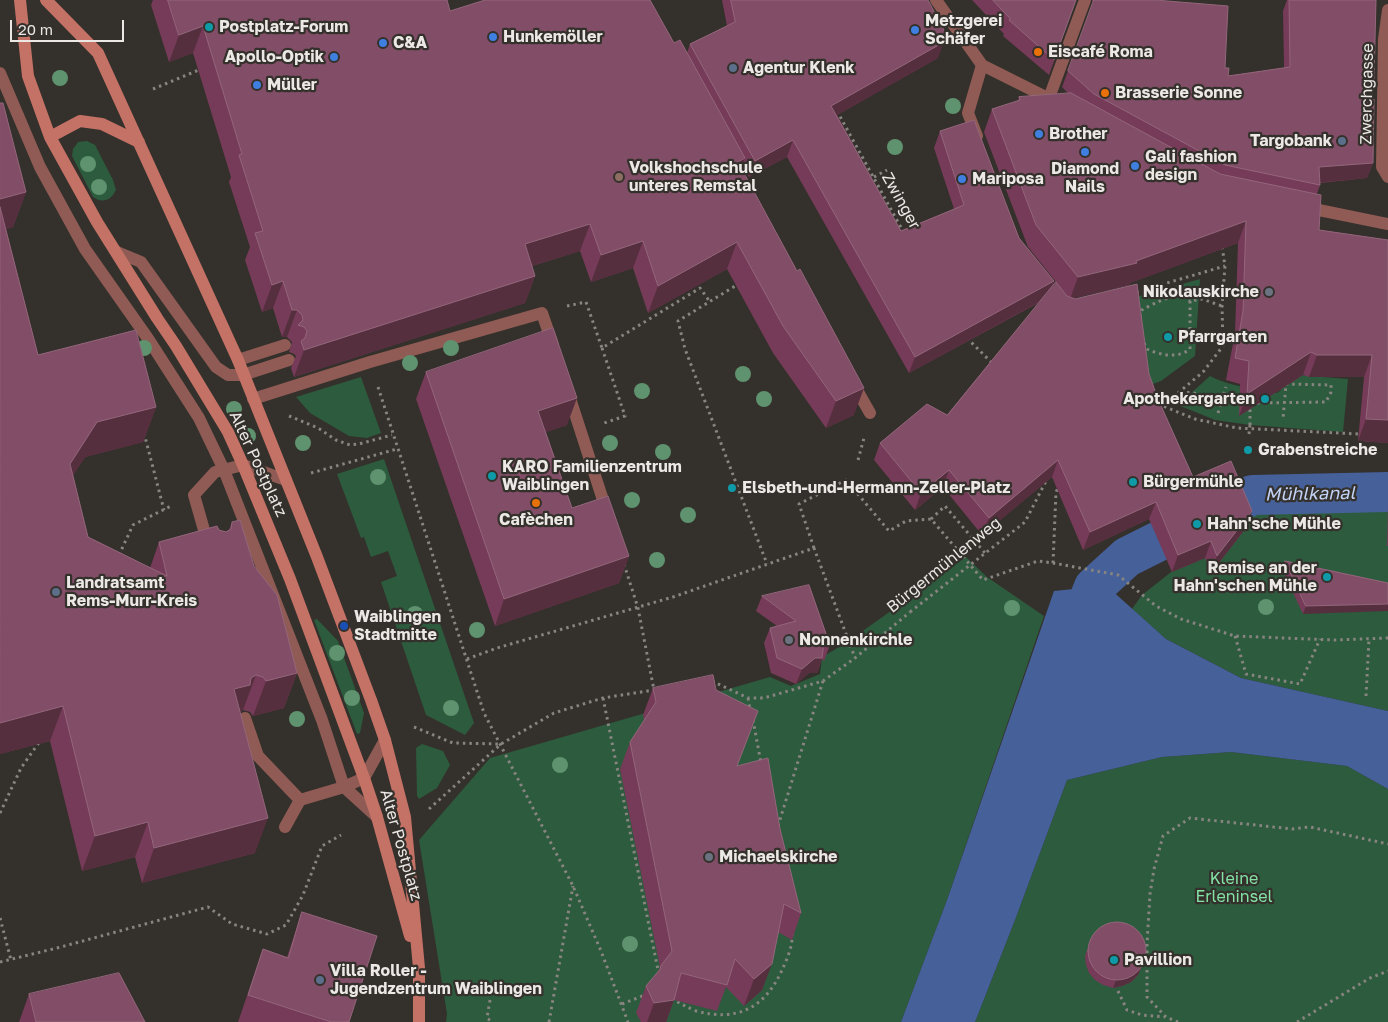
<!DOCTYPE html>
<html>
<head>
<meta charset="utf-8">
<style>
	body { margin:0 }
	#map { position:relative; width:1388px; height:1022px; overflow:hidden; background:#34302b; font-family:"Golos Text",sans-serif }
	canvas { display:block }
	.scale { position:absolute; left:10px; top:20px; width:114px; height:22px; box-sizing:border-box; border:2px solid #ebe8e5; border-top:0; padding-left:6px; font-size:15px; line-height:18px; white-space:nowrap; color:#ebe8e5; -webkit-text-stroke:4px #34302b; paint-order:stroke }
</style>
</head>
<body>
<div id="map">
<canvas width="1388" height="1022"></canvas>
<div class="scale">20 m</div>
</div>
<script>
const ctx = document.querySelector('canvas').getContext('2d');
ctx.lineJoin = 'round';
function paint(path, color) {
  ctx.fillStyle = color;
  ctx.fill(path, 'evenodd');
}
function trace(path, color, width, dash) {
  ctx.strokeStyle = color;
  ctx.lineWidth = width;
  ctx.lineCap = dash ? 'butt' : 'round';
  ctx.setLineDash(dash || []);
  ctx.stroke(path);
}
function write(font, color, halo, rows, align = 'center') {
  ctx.font = font + ' "Golos Text",sans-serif';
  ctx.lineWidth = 4.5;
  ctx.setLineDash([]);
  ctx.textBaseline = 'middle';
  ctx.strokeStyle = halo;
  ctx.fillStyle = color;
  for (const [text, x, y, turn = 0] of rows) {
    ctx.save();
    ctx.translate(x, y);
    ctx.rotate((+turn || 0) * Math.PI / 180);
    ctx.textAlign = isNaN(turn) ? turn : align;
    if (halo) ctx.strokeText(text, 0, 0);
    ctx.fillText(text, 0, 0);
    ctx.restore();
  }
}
const green = new Path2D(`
	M87 141 95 145 113 180 116 190C111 200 103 204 93 197L72 156 73 149 78 142Z
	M1200 279 1195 356 1161 381 1150 385 1132 298Z
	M1298 375 1348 379 1343 432 1250 425 1215 420 1178 405 1210 376C1229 386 1252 389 1273 390L1277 393 1281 390 1280 386Z
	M361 377 381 433 367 438 349 436 310 413 296 397Z
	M384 459 474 723 465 735 426 715 381 582 397 576 388 551 371 557 364 537 361 538 337 474Z
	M1388 504V711L1241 678 1166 639 1132 609 1142 595 1256 505Z
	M966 557 987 577 1044 616 947 900 901 1022H446L447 1014 419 840 490 758 770 677 791 686 820 674 822 657 846 643Z
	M317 619 338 641 364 713 360 733 357 734 314 620Z
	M422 744 443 751 450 765 437 788 419 799 417 796 416 748Z
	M1231 752 1347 766 1388 789V1022H975L1015 920 1067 780 1162 757Z`);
const water = new Path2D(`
	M1094 587 1109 588 1166 639 1241 678 1388 711V789L1347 766 1231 752 1162 757 1067 780 1015 920 975 1022H901L947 900 1054 591Z`);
const canal = new Path2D(`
	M1235 504 1252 495 1388 492
	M1074 637 1094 587 1127 557 1159 541`);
const path = new Path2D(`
	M153 89 201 69
	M837 111 904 233
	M874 177 887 170
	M740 283 678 321 685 349 767 564
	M1136 292 1225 266
	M567 306 586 302 602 348 700 288 710 302
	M1140 317 1142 310C1153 304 1171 294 1184 296L1190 301
	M967 338 993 364
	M1144 343 1147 349C1160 355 1178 359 1190 349V301L1202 299 1222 306
	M602 348 625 416 604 423
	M378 387 484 713 573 886 601 951 628 1022
	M1178 393 1203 372 1223 346 1222 306 1225 266 1222 246
	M1155 398 1191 392 1221 403H1244
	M1257 403 1326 402 1331 392V385L1286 384 1283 419
	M1158 404 1195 419 1237 428 1359 434
	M1218 413 1226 387
	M289 416 318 428 336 440 350 445 359 444 392 435
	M1250 425V406
	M144 433 164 510
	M858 460 864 438
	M311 473 397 449
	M931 519 945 506 985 553
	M814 548 799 504 846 480 889 531 906 521 931 519 983 580 1038 561 1053 563 1118 575 1156 606 1181 619 1235 636 1334 640 1388 638
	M119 555 133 525 171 506
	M1053 563 1056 492 1059 486
	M624 564 638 608 654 690
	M1235 636 1246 674 1300 684 1320 639
	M467 659 497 648 673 597 814 548 855 658
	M712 681 748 698H764L823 681 855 658 910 612
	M1366 696 1369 639
	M603 698 659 975
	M748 698 750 709
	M753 720 761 763
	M414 727 453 743 500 744
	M429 809 501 744 554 713 603 698 654 690
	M0 813 21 768 40 741
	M778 826 823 681
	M0 918 11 960
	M0 962 57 948 208 907 232 924 267 934 286 925 303 895 322 846 341 835
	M1118 991 1127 1010 1142 1015 1165 1017
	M672 998C680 1004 687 1007 696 1011 737 1022 765 1008 782 970 787 959 793 946 792 934
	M490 1000 487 1018 492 1022
	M622 1004 645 995
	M549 1022 573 886
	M1178 1022 1166 1017 1147 997V944L1150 894 1154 869 1163 836 1190 818 1292 829 1310 827 1388 844
	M1297 1022 1370 978 1388 971`);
const lane = new Path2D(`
	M0 73 40 167 85 249 149 340 199 418 224 470 322 720 344 787 377 817
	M117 252 141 262 216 367 228 375H243L289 360
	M238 360 285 345
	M568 392 602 497
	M253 399 370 362 542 313 553 345
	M208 544 194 495 215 472 243 465 286 480
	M245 718 258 756 300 800
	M285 827 300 800 344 787 364 778 385 740`);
const street = new Path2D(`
	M936 0 982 65 1056 102
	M1388 10 1384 39 1382 167 1388 177
	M1049 98 1085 0
	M977 136 968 113 982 65
	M1304 207 1388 224
	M853 383 870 413`);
const secondary = new Path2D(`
	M20 0 28 76 50 137 97 222 157 318 176 346 228 432 243 465 290 579 364 778 377 817 410 936
	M46 0 98 53 238 360 317 557 371 700 385 740 405 817 419 968V1022
	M50 137 80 121 102 124 139 142`);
const pathBridge = new Path2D(`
	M1249 434 1250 425
	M910 612 1025 522 1047 479`);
const trees = [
	[60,78],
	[953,106],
	[895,147],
	[88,164],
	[99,187],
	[144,348],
	[451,348],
	[410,363],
	[743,374],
	[642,391],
	[764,399],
	[234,409],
	[248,436],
	[303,443],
	[610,443],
	[663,452],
	[378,477],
	[632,500],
	[688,515],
	[657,560],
	[1266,607],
	[1012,608],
	[415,614],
	[477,630],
	[337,653],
	[352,698],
	[451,708],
	[297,719],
	[560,765],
	[630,944]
];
const wall = new Path2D(`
	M153 0H447L450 11 674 43 687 53 690 44 727 26 722 0H928L938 58 837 115 901 231 954 209 934 148 940 131 1019 238 1054 281 1052 287 1068 297 1028 247 984 132 992 109 1018 101 1019 97 1068 93 1062 87 1093 3 1092 0H1155L1225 68 1228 76 1284 68 1283 11 1287 0H1376L1371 103 1373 163 1367 178 1320 183V185L1317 194 1319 230 1388 240V443L1358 441 1364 377H1309L1303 375 1239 416 1240 384 1226 380 1235 333 1238 243 1130 283 1129 285 1073 298 1149 374 1158 399 1193 477 1252 511 1246 528 1211 573 1205 558 1172 572 1149 519 1083 550 1052 477 982 535 943 487 915 510 874 460 880 443 947 415 1040 302 909 373 787 157 749 177 742 165 741 169 854 415 826 428 773 353 727 269 648 313 633 268 591 282 580 251 532 266 535 276 525 303 294 377 291 368 296 356 294 354 289 352 292 342 287 337H282L273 308 262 312 245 260 250 247 229 182 231 177 193 53 169 62 151 5Z
	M972 0H1076L1049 75 1003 36 1004 34Z
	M0 103 26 192 13 227 6 229 38 355 156 407 143 442 85 457 73 475 88 537 150 568 159 542 219 530 226 532 229 530 232 522 254 566 297 673 284 708 253 716 250 712 243 710 240 712 255 853 142 883 135 857 82 871 50 741 0 754Z
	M426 372 567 425 546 432 572 508 629 556 619 583 495 626 416 399Z
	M1388 505V546H1387Z
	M1285 561 1388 583 1303 614 1282 569Z
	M762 596 830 645 824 661 822 659 817 673H809L796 684 771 673 764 643 770 628 777 626 756 611Z
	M653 688 716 690 748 738 737 765 780 829 801 913 792 940 778 932 762 990 744 1006 726 987 717 1011 674 1000 666 1022H641L636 1013 646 986 658 972 660 967 620 769 630 742 644 720 643 715Z
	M302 912 349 1022H238L263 949 287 957Z
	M1091 939 1142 966 1138 975 1131 982 1122 986 1113 988 1103 985 1095 980 1089 973 1086 965 1085 956Z
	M29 994 145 1022H19Z`);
const shadedWall = new Path2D(`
	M203 26 193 53 169 62 179 35Z
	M944 42 938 58 825 122 831 106Z
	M793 140 787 157 749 177 755 161Z
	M745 158 735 185 738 162Z
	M1373 163 1367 178 1314 183 1319 167Z
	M26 192 13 227 0 231V199Z
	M1246 221 1238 243 1130 283 1129 285 1070 299 1078 277 1136 261Z
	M590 224 580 251 515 271 525 244Z
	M643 241 633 268 591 282 601 255Z
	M737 242 727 269 648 313 658 286Z
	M535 276 525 303 294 377 304 350Z
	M283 281 273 308 262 312 272 285Z
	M1054 281 1048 297 909 373 915 357Z
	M292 310H297L287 337H282Z
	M1311 352 1303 375 1239 416 1247 394Z
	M1317 355H1372L1364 377H1309Z
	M864 388 854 415 826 428 836 401Z
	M577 398 567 425 528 438 538 411Z
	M156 407 143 442 85 457 58 499 70 464 97 422Z
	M1366 419 1388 420V443L1358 441Z
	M1058 460 1052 477 982 535 989 518Z
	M949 470 943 487 915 510 921 493Z
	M1156 502 1149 519 1083 550 1090 532Z
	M1252 511 1246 528 1211 573 1217 556Z
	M1211 541 1205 558 1172 572 1178 555Z
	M629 556 619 583 495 626 504 599Z
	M1388 604V611L1303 614 1306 606Z
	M815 658H822L817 673H809L796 684 802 669Z
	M297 673 284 708 253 716 266 681Z
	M256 675 243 710 240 712 234 689Z
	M63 706 50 741 0 754V723Z
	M268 818 255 853 142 883 154 848Z
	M148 822 135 857 82 871 95 836Z
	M1145 958 1138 975 1131 982 1122 986 1113 988 1116 980Z
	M772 964 762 990 744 1006 754 979Z
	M674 1000 666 1022H647L654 1003Z`);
const building = new Path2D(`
	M168 0H447L450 11 485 0H650L674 43 680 40 745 158 738 162 797 271 800 269 864 388 836 401 783 326 737 242 658 286 643 241 601 255 590 224 525 244 535 276 304 350 301 341 305 338 307 331 304 327 298 325 303 320 302 315 297 310H292L283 281 272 285 255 233 263 231 239 155 242 154 203 26 179 35Z
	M731 0H928L944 30V42L831 106 901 231 964 205 940 131 974 120 1019 238 1054 281 915 357 793 140 755 161 690 44 735 22Z
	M993 0H1076L1054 60 1009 20 1010 19Z
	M1094 0H1155L1228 6 1225 68H1229L1228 76 1290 67 1289 0H1376L1374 81 1371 103 1374 99 1373 163 1319 167 1320 185 1225 165 1094 94 1068 71Z
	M1071 93 1220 174 1321 195 1319 230 1388 240V420L1366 419 1372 355H1317L1311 352 1247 394 1249 361 1235 358 1243 311 1246 221 1136 261 1137 263 1078 277 1036 225 992 109 1020 100 1019 97Z
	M0 103H3L26 192 0 199Z
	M0 207 38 355 136 330 156 407 97 422 70 464 88 537 167 576 159 542 217 526 219 530 226 532 231 529 232 522 240 520 254 566 277 595 297 673 266 681 263 677 256 675 251 678 250 685 234 689 268 818 154 848 148 822 95 836 63 706 0 723Z
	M1056 282 1067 296 1075 299 1137 284 1149 374 1158 399 1193 477 1231 461 1252 511 1217 556 1211 541 1178 555 1156 502 1090 532 1058 460 989 518 949 470 921 493 880 443 927 404 947 415Z
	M553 328 577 398 538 411 572 508 608 496 629 556 504 599 426 372Z
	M1285 561 1388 583V604L1306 606Z
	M809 585 830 645 824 642 822 658H815L802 669 777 658 770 628 796 621 762 596Z
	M713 675 716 690 758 711 737 766 768 758 780 829 801 913 784 904 772 964 754 979 735 959 727 985 681 973 674 1000 654 1003 646 986 661 968 660 967 672 951 630 742 656 702 653 688Z
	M302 912 377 936 349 1022H331L248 995 263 949 288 958Z
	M1088 951a29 29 0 1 1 58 0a29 29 0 1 1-58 0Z
	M119 973 145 1022H36L29 994Z`);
const markers = [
	[209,27,5,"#0f9aa8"],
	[915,30,5,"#3f7fe0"],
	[493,37,5,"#3f7fe0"],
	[383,43,5,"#3f7fe0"],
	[1038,52,5,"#e8710a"],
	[334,57,5,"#3f7fe0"],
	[733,68,5,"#5c6f8a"],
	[257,85,5,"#3f7fe0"],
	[1105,93,5,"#e8710a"],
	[1039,134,5,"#3f7fe0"],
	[1342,141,5,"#5c6f8a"],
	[1085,152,5,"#3f7fe0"],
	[1135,166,5,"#3f7fe0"],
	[619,177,5,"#8d6e63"],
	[962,179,5,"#3f7fe0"],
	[1269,292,5,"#6b7280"],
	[1168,337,5,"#0f9aa8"],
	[1265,399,5,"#0f9aa8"],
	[1248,450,5,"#0f9aa8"],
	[492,476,5,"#0f9aa8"],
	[1133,482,5,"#0f9aa8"],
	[732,488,5,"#0f9aa8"],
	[536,503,5,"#e8710a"],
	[1197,524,5,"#0f9aa8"],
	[1327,577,5,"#0f9aa8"],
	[56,592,5,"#5c6f8a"],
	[344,626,5,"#1a4fb4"],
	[789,640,5,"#6b7280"],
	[709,857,5,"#6b7280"],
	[1114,960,5,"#0f9aa8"],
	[320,980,5,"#5c6f8a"]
];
const poiNames = [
	["Metzgerei",925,21],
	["Schäfer",925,39],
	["Postplatz-Forum",219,27],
	["Hunkemöller",503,37],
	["C&A",393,43],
	["Eiscafé Roma",1048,52],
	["Apollo-Optik",324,57,"right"],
	["Agentur Klenk",743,68],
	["Müller",267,85],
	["Brasserie Sonne",1115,93],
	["Brother",1049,134],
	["Targobank",1332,141,"right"],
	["Gali fashion",1145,157],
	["design",1145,175],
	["Volkshochschule",629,168],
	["unteres Remstal",629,186],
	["Diamond",1085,169,"center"],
	["Nails",1085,187,"center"],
	["Mariposa",972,179],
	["Nikolauskirche",1259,292,"right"],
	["Pfarrgarten",1178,337],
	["Apothekergarten",1255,399,"right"],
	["Grabenstreiche",1258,450],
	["KARO Familienzentrum",502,467],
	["Waiblingen",502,485],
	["Bürgermühle",1143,482],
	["Elsbeth-und-Hermann-Zeller-Platz",742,488],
	["Cafèchen",536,520,"center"],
	["Hahn'sche Mühle",1207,524],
	["Remise an der",1317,568,"right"],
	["Hahn'schen Mühle",1317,586,"right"],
	["Landratsamt",66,583],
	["Rems-Murr-Kreis",66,601],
	["Waiblingen",354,617],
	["Stadtmitte",354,635],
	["Nonnenkirchle",799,640],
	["Michaelskirche",719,857],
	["Pavillion",1124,960],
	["Villa Roller -",330,971],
	["Jugendzentrum Waiblingen",330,989]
];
const streetNames = [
	["Zwerchgasse",1367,94,-89],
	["Zwinger",901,201,61],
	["Alter Postplatz",258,464,65],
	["Bürgermühlenweg",944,565,-39],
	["Alter Postplatz",401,845,74]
];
const parkNames = [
	["Kleine",1234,879],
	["Erleninsel",1234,897]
];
const waterNames = [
	["Mühlkanal",1310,494,-1]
];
paint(green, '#2d5b3e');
paint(water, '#46609a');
trace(canal, '#46609a', 40);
trace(path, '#888580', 3, [2.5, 4]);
trace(lane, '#8f5b54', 12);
trace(street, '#8f5b54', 12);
trace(secondary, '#c47166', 12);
trace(pathBridge, '#888580', 3, [2.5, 4]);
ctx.fillStyle = '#5f926e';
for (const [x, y] of trees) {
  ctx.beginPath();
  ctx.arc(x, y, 8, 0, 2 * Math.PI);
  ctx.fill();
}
paint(wall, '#763b58');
paint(shadedWall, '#562f3f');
paint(building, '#824e67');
trace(building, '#93667b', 1);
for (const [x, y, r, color] of markers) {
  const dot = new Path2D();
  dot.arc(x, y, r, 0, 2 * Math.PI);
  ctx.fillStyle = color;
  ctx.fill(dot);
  trace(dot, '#34302b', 2);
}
write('bold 16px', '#ebe8e5', '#34302b', poiNames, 'left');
write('16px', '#ebe8e5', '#34302b', streetNames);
write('16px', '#82e3a5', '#34302b', parkNames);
write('italic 18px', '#c2d3f5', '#34302b', waterNames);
</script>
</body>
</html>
